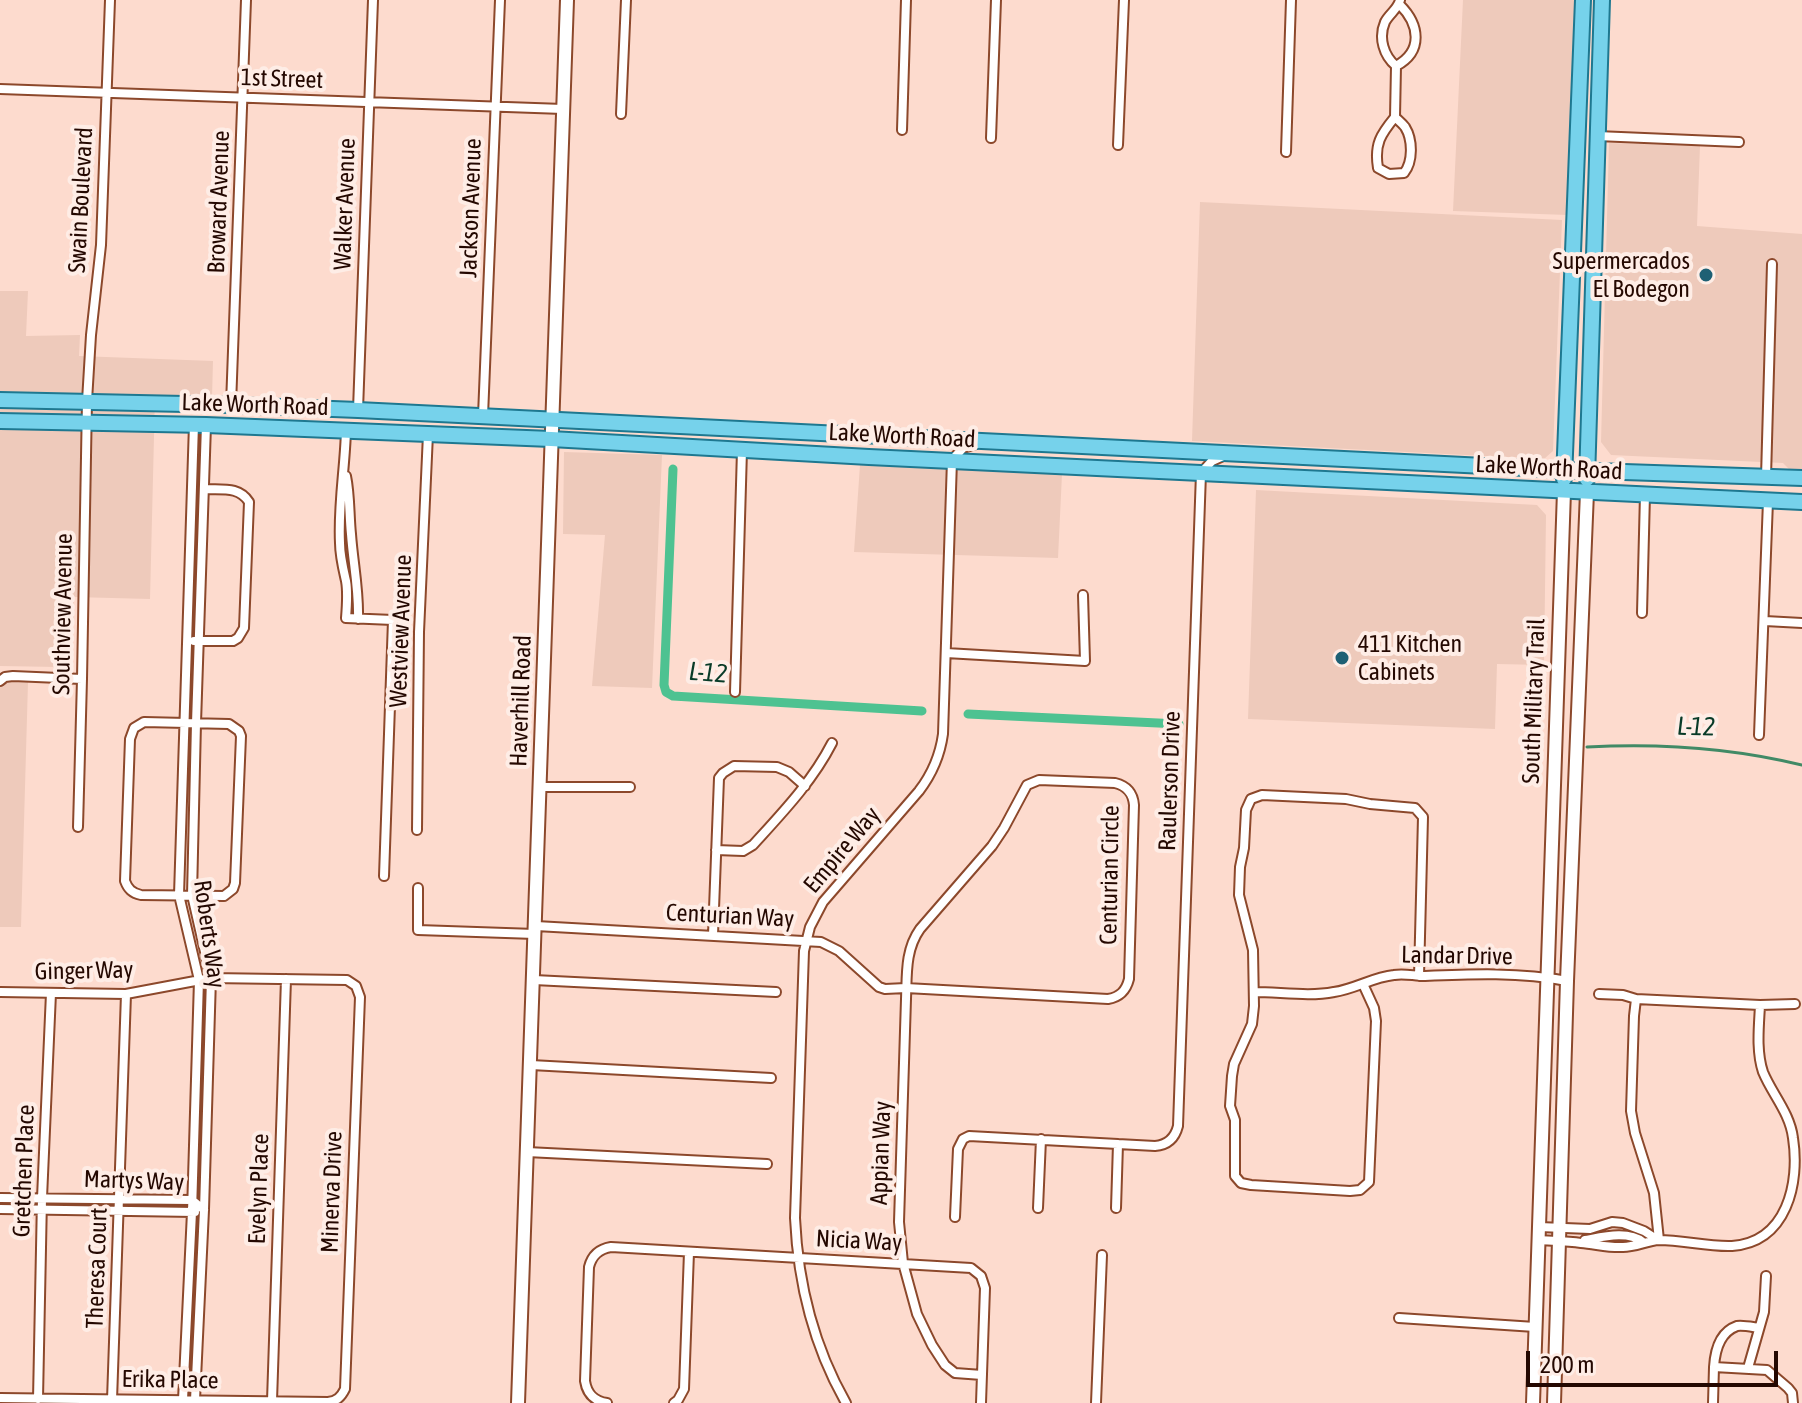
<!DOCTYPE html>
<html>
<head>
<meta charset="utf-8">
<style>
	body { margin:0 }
	#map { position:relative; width:1802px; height:1403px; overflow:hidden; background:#fddbce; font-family:"Asap Condensed",sans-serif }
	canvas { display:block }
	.scale { position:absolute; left:1526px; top:1351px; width:252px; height:36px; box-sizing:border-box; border:4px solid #240801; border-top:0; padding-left:10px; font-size:24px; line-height:28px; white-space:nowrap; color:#240801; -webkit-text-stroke:6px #feede6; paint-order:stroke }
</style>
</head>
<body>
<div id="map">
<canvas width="1802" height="1403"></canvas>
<div class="scale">200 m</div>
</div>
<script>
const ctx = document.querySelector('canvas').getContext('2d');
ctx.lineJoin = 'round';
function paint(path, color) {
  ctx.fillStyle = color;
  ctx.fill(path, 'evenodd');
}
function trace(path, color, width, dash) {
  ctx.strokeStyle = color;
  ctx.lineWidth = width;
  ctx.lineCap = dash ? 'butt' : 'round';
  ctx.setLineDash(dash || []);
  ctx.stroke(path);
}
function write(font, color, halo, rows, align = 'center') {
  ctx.font = font + ' "Asap Condensed",sans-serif';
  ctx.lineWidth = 8;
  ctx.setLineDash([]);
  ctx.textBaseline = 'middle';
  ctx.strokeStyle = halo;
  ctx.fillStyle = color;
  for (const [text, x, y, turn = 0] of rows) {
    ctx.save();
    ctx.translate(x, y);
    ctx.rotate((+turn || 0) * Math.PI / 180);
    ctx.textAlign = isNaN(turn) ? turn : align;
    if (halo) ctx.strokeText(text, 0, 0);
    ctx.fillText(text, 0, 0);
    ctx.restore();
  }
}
const built = new Path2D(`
	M1463 0H1576L1568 215 1453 211Z
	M1609 143 1700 146 1697 226 1802 234V470H1790L1783 463 1611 455 1601 442Z
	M1200 202 1562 220 1553 451 1544 459 1192 441Z
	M0 291H28L26 336 80 335 79 356 213 361 212 398 155 396 150 599 74 597V620L68 657 64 665 58 667 0 666Z
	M564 452 662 455 652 688 592 686 605 535 563 534Z
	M860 465 1062 474 1058 558 854 552Z
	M1256 490 1537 505 1546 515 1544 665 1497 664 1495 729 1248 719Z
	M0 674 28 682 21 927H0Z`);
const stream = new Path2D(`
	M1587 747C1659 743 1732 748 1802 765`);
const canal = new Path2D(`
	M673 469 664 685 666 692 673 696 922 711
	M968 714 1179 724`);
const street = new Path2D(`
	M1396 66C1424 51 1419 24 1400 5
	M0 89 563 109
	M621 114 626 0
	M1395 117C1398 120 1402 123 1405 127 1413 140 1413 162 1404 173L1389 174 1378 168C1374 144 1381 134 1395 117L1396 66C1384 56 1378 38 1385 22 1389 14 1398 9 1400 0
	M902 130 906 0
	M1597 136 1739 142
	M991 138 996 0
	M1118 145 1124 0
	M1286 152 1291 0
	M231 405 246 0
	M358 410 373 0
	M483 416 500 0
	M346 430C345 468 338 505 340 543 340 556 343 568 346 581 348 592 347 606 346 618L393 620 384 876
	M346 476C350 495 349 515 351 534 353 563 359 590 358 619
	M1766 477 1772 264
	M1642 613 1645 494
	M1765 621 1802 623
	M194 641H233L238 638 244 628 249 502C239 486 222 490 205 489
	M946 653 1085 661 1083 595
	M0 681 5 677 13 676 82 679
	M735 692 742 450
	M144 722 229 724 239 731 241 736 235 883 233 889 224 896 141 895C132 893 128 889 125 881L130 739 134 728Z
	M1759 735 1768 501
	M540 787H630
	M78 827 82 679 87 401 91 335 101 245 110 0
	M417 830 419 632 428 434
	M716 850 743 851 753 845C782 813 812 782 832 743
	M418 888V930L535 934
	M536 926 821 942 839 951 879 987 885 989 906 988 1108 999C1120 997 1126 991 1129 979L1134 805C1133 793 1127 786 1115 783L1039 780 1027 785 1004 828 992 846 920 929C905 950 907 975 906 999L899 1222 903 1263 917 1314 932 1345 945 1365 955 1373 982 1375
	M713 935 719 778 723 773 734 766 777 767 789 772 805 786
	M534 980 776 992
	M1363 984 1374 1008 1376 1021 1369 1182 1360 1190 1350 1191 1251 1185 1241 1183 1235 1176V1120L1230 1106 1232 1076 1234 1064 1252 1024 1254 1006 1253 950 1239 895 1240 867 1244 848 1246 810 1251 799 1262 795 1346 799 1370 804 1415 808 1423 817 1419 976
	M0 992 126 994 211 978 347 980 356 986 360 997 345 1389C341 1397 337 1401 328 1402L0 1398
	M1254 992C1280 992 1309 997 1334 992 1355 989 1373 977 1394 975 1404 973 1414 976 1425 976 1471 974 1521 972 1567 981
	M1599 994 1623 995 1636 999 1760 1005 1795 1004
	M1636 999 1634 1016 1631 1111 1635 1133 1654 1193 1659 1240
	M531 1065 771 1078
	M527 1152 767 1164
	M0 1198 192 1200 204 1210
	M1038 1208 1041 1139
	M1116 1208 1118 1144
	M0 1209 195 1212
	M955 1217 958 1149 963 1139 969 1136 1155 1146C1168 1145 1175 1138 1178 1126L1201 473 1212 461 1223 456
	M1539 1227 1590 1229 1612 1222 1623 1223 1644 1231 1658 1240
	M1538 1240C1552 1241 1567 1241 1581 1243 1595 1244 1609 1248 1623 1247 1635 1247 1647 1241 1659 1240 1683 1240 1708 1247 1732 1246 1787 1242 1800 1183 1793 1138 1790 1113 1772 1094 1763 1072 1756 1051 1759 1026 1760 1005
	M1585 1240C1602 1237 1628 1230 1643 1242
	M1399 1318 1535 1327
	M1714 1367C1715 1351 1720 1332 1737 1326 1743 1325 1752 1327 1759 1328
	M1748 1368 1764 1312 1766 1276
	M38 1399 42 1198 51 993
	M112 1400 126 994
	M183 1400 192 1212 199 980 179 895 194 424
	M195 1400 204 1210 211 978 192 895 196 723 206 425
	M272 1401 286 979
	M607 1403C594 1401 587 1394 585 1381L589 1267C592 1255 599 1249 611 1247L971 1268 981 1276 985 1288 981 1403
	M674 1403 678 1400 684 1389 689 1252
	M846 1403C813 1345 798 1284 795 1218L804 951 810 927 823 902 919 791C932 774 940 756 943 734L952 460 963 448 976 444
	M1096 1403 1102 1255
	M1713 1403 1714 1367 1767 1370 1788 1388 1792 1393 1793 1403`);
const secondary = new Path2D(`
	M518 1403 567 0
	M1533 1403 1564 491
	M1554 1403 1567 981 1587 492`);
const primary = new Path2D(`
	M0 400 231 405 358 410 1565 470 1802 478
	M0 421 206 425 551 439 869 457 1802 502
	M1564 479 1583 0
	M1587 479 1602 0`);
const markers = [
	[1706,275,8,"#1e6074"],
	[1342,658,8,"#1e6074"]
];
const streetNames = [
	["1st Street",282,79,2],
	["Swain Boulevard",81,200,-87],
	["Broward Avenue",219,202,-88],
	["Walker Avenue",345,204,-88],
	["Jackson Avenue",471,208,-88],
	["Lake Worth Road",255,405,2],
	["Lake Worth Road",902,436,3],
	["Lake Worth Road",1549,468,3],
	["Southview Avenue",63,614,-89],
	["Westview Avenue",401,631,-88],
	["Haverhill Road",521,701,-88],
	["South Military Trail",1534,701,-88],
	["Raulerson Drive",1170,781,-88],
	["Empire Way",842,850,-50],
	["Centurian Circle",1110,875,-89],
	["Centurian Way",730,916,3],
	["Roberts Way",209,934,82],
	["Landar Drive",1457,956,1],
	["Ginger Way",84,971,-1],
	["Appian Way",881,1153,-88],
	["Gretchen Place",24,1171,-88],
	["Martys Way",134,1181,2],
	["Evelyn Place",259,1189,-88],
	["Minerva Drive",332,1192,-88],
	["Nicia Way",859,1241,3],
	["Theresa Court",97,1268,-88],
	["Erika Place",170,1380,1]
];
const poiNames = [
	["Supermercados",1690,261],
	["El Bodegon",1690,289],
	["411 Kitchen",1358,644,"left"],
	["Cabinets",1358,672,"left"]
];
const waterNames = [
	["L-12",708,673,4],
	["L-12",1696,727,1]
];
paint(built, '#eecabb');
trace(stream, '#418a66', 3);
trace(canal, '#4ec291', 9);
trace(street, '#8c482b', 12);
trace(secondary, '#8c482b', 16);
trace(primary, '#1e7890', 18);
trace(street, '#fff', 8);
trace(secondary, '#fff', 12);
trace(primary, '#76d2eb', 14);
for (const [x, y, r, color] of markers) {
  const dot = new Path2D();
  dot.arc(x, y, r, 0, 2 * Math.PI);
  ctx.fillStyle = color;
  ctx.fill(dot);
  trace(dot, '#feede6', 3);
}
write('24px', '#240801', '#feede6', streetNames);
write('24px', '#240801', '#feede6', poiNames, 'right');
write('italic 26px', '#083b28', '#feede6', waterNames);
</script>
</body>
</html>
